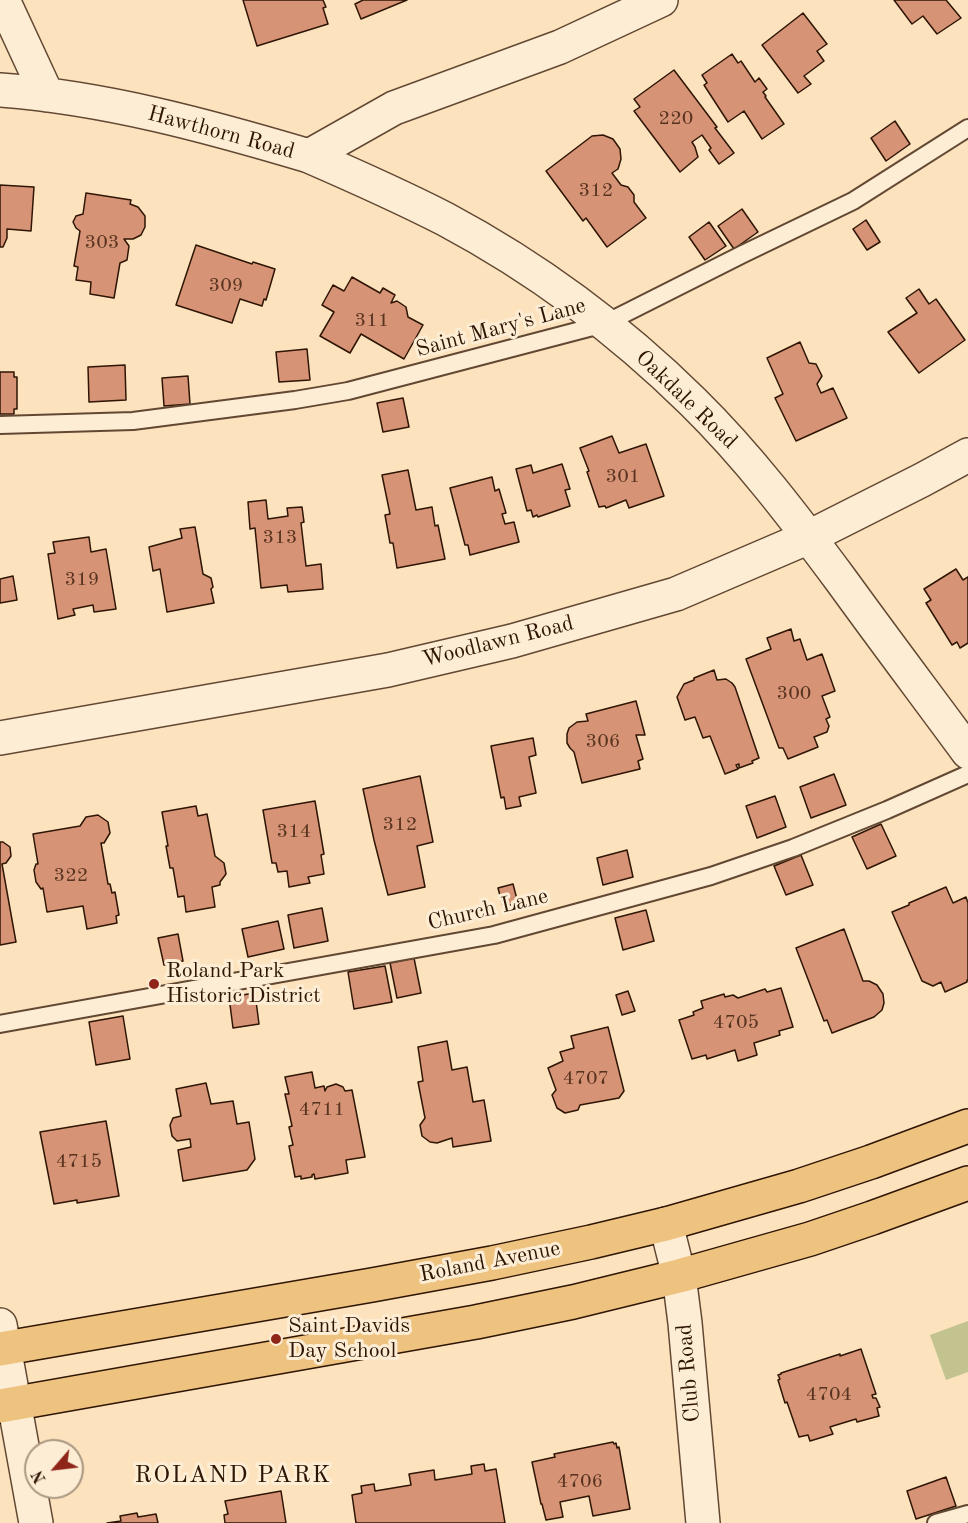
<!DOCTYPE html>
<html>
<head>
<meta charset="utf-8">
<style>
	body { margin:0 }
	#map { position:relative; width:968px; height:1523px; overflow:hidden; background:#fce3be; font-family:"Old Standard TT",serif }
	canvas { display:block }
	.north { position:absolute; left:24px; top:1439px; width:60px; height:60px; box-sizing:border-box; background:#fdedd5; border:2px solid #aa9781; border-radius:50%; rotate:242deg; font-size:16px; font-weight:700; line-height:24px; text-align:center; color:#2e1504 }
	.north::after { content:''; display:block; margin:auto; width:21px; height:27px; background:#8f2418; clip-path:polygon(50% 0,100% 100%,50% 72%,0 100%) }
</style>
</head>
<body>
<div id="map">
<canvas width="968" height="1523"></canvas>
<div class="north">N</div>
</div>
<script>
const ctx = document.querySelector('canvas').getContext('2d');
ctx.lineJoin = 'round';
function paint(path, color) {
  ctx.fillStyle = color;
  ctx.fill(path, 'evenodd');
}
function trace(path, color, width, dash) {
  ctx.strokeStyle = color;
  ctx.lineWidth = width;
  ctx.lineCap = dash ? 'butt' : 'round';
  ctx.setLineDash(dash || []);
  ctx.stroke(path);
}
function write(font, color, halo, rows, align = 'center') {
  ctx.font = font + ' "Old Standard TT",serif';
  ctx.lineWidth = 6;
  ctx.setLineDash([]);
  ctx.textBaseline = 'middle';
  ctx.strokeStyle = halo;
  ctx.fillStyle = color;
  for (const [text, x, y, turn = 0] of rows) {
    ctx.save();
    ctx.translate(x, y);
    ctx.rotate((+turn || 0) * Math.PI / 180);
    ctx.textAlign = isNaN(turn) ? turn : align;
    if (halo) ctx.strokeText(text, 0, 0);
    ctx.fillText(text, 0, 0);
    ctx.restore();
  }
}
const green = new Path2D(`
	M968 1321V1372L946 1380 930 1335Z`);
const building = new Path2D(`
	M243 0H323L326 7 323 8 328 24 257 46Z
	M363 0H407L361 19 355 4Z
	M894 0H946L961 18 937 34 923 16 912 24Z
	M803 13 827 44 817 51 824 61 804 76 811 84 798 93 762 45Z
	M732 54 738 63 741 61 755 82 759 78 767 89 763 92 766 96 765 97 784 124 762 139 744 111 728 122 704 85 707 83 702 75Z
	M674 70 717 127 715 128 734 153 719 164 709 150 711 148 702 135 692 142 695 147 698 157 680 172 634 111 640 107 634 99Z
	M895 121 910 144 886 161 871 138Z
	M603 135 613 139 620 149 621 159 618 169 612 173 621 185 628 187 634 195V202L646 218 607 247 586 218 583 221 546 171 592 136Z
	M0 185 34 187 31 231 7 229V238L3 247H0Z
	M86 193 131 200 130 204 138 207 145 216V227L141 235 133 239H124L129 246 127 260 120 263 114 298 90 294 91 282 76 280 78 267 74 266 80 231 76 228 73 222 76 216 83 214Z
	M742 209 758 232 734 249 718 226Z
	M866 220 880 242 867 250 853 229Z
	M709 222 726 246 705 260 689 237Z
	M196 245 252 264 253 262 275 269 266 300 264 299 262 306 240 299 232 323 176 305Z
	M352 277 380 293 383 288 395 295 391 303 397 301 406 307 408 317 423 325 404 359 361 334 350 353 320 336 334 312 322 305 333 285 344 291Z
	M919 289 929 304 936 299 965 340 919 373 888 332 917 313 906 298Z
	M800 342 809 363 816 364 822 376 817 384 821 393 833 388 847 418 796 441 775 398 783 394 767 358Z
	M307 349 310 380 279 382 276 352Z
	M125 365 126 400 89 402 88 367Z
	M0 372H14V377H17V409H14V414H0Z
	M188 376 190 404 164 406 162 378Z
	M403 398 409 427 383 432 377 403Z
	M612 436 619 453 646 444 664 496 629 508 626 500 606 508 605 506 599 507 587 472 589 471 580 448Z
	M562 464 570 489 565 490 570 506 538 517 537 515 533 517 531 510 527 511 516 469 531 465 533 473Z
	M408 470 416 510 432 507 435 526 438 525 445 559 397 568 393 543H390L385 515 390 514 382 475Z
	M492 477 495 491 499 489 506 513 502 514 505 524 514 522 519 542 470 555 468 545H465L450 488Z
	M266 500 268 519 288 516 287 508 302 507 304 522 301 523 306 566 321 564 323 589 288 592 287 585 261 588 255 528 250 529 248 502Z
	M195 527 203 574 211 578 213 587 211 589 214 603 167 612 160 569 153 571 149 547 182 538 180 529Z
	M89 537 91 552 106 549 116 609 94 612 93 605 73 609 75 615 58 619 48 554 55 553 53 542Z
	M956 569 963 580 968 577V643L960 648 957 642 952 645 926 603 931 600 924 589Z
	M13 576 17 600 0 603V579Z
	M791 629 794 641 800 639 807 660 822 654 835 691 822 696 830 717 826 719 829 726 827 732 814 737 818 747 788 759 783 748H779L746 659 771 649 767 638Z
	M714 670 717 680 726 679 732 683 735 687 759 758 752 761 753 763 739 768V764L736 765 738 769 725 774 710 736 703 738 695 717 685 720 677 697 684 684 694 680V678Z
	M636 701 645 735H636L643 759 638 761 640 769 582 783 574 752 570 748 567 743V734L569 728 577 722 588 721 586 714Z
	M533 738 536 755 529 757 536 793 519 797 521 806 506 809 504 797 501 798 491 746Z
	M834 774 846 805 811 818 800 787Z
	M420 776 433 842 417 846 425 887 388 895 374 840 363 789Z
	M775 796 786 827 757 838 746 806Z
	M315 801 324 854 321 855 324 874 308 877 310 883 289 887 287 871 278 872 276 863H272L263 810Z
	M196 806 198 816 207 814 215 856 224 863 226 874 220 882V885L212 887 215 907 186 912 184 896 178 897 173 868H170L166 846H168L162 812Z
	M98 815 108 822 110 833 104 843H101L108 884H110L112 893 115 892 119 915 116 916 117 923 87 929 83 906 47 912 43 888 41 889 36 882 34 870 36 864H38L33 834 80 826 86 817Z
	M881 824 896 856 867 869 852 837Z
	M0 842H3L10 847 11 856 6 863 2 864 16 942 0 945Z
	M627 850 633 877 603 885 597 858Z
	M801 855 813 885 786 895 774 866Z
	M513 884 518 903 503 907 498 888Z
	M946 887 953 903 966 897 968 903V980H967V982L945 992 941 982 933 986 922 981 892 912 909 905V903Z
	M322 908 328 941 294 948 288 915Z
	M646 910 654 941 623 950 615 918Z
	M278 921 284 949 248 957 242 929Z
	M844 929 863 981H869L877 985 883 994 884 1003 882 1010 874 1017 832 1033 827 1020 824 1021 796 948Z
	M178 934 183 961 164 965 158 938Z
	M414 958 421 993 397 998 390 963Z
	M385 966 392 1002 354 1009 348 972Z
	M781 988 793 1027 779 1031 780 1035 754 1043 757 1055 738 1061 735 1050 707 1059 706 1055 692 1059 679 1020 694 1015 693 1012 703 1008 701 1001 724 994 725 997 733 995 738 998 765 989 767 992Z
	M628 991 635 1011 622 1015 616 995Z
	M255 993 259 1024 233 1028 229 997Z
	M123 1016 130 1059 96 1065 89 1022Z
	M608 1027 624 1091 619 1098 580 1105 578 1110 565 1113 557 1108 552 1095 556 1090 548 1068 563 1061 560 1052 574 1048 571 1036Z
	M447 1041 452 1070 467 1067 473 1102 484 1100 491 1141 453 1147 452 1138 437 1143 430 1142 422 1136 420 1125 425 1118 418 1082 423 1081 418 1047Z
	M312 1072 315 1088 324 1086 325 1091 327 1087 336 1084 343 1087 345 1091 352 1090 365 1157 346 1160 348 1173 315 1179 314 1174 312 1175V1177L301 1179V1176L295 1177 289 1146 293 1145 289 1127 292 1126 285 1094H289L285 1077Z
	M206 1083 211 1104 233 1101 237 1124 249 1122 255 1159 247 1170 183 1181 178 1150 191 1147 190 1139 177 1141 172 1136 170 1125 173 1118 181 1116 176 1089Z
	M106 1121 119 1196 77 1203V1200L54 1204 40 1132Z
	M861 1349 876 1394 872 1395 873 1398H876L880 1407 877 1408 879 1416 857 1422 856 1419 833 1426 830 1427 833 1434 810 1441 808 1435 799 1437 787 1402 785 1403 778 1380 780 1379 778 1375 781 1374V1373L840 1354V1356Z
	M613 1442 614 1444 616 1443 617 1448 619 1447 630 1509 593 1516 589 1496 560 1502 563 1517 546 1520 542 1504H541L532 1462 555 1457 554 1454Z
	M484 1464 485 1471 496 1469 505 1523H356L352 1495 362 1493 361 1486 374 1484 375 1491 411 1485 409 1474 434 1470 435 1480 472 1474 471 1466Z
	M946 1477 956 1506 916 1519 907 1491Z
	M281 1491 286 1523H225L224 1515 228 1514 225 1501Z
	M137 1513 138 1517 156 1514 158 1523H107L121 1521 120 1516Z`);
const service = new Path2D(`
	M0 425 133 421 295 400 348 391 604 324 743 254 853 201 968 128
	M0 1024 494 935 711 876 793 848 887 810 968 774
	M936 1523 968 1514`);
const minor = new Path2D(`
	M3 0 47 95
	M0 90C106 98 208 126 309 156L394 108 560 47 661 0
	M309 156C355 176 400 196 445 219 535 267 620 330 693 402 748 456 795 518 841 580 883 638 926 695 968 752
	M0 738 388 670 512 641 676 594 809 537 922 480 968 455
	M666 1224 679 1276 685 1323 703 1523
	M0 1325 36 1523`);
const primary = new Path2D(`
	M0 1349 372 1285 492 1263 591 1242 666 1224 799 1186 871 1162 968 1126
	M0 1406 476 1322 573 1302 679 1276 810 1239 872 1218 968 1183`);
const markers = [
	[154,984,6,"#8f2418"],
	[276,1339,6,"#8f2418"]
];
const numberNames = [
	["220",676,119],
	["312",596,191],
	["303",102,243],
	["309",226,286],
	["311",372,321],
	["301",623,477],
	["313",280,538],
	["319",82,580],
	["300",794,694],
	["306",603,742],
	["312",400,825],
	["314",294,832],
	["322",71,876],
	["4705",736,1023],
	["4707",586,1079],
	["4711",322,1110],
	["4715",79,1162],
	["4704",829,1395],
	["4706",580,1482]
];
const streetNames = [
	["Hawthorn Road",221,133,15],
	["Saint Mary's Lane",501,328,-15],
	["Oakdale Road",686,400,44],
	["Woodlawn Road",498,642,-14],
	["Church Lane",488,910,-13],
	["Roland Avenue",490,1262,-11],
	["Club Road",689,1373,-95]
];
const poiNames = [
	["Roland Park",166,971],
	["Historic District",166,996],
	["Saint Davids",288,1326],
	["Day School",288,1351]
];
const neighbourhoodNames = [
	["ROLAND PARK",233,1476]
];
paint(green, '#c2c38f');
paint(building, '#d69375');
trace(building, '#2e1504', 1.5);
trace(service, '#624832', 20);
trace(minor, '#624832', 36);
trace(primary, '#2e1504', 36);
trace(service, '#fdedd5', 16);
trace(minor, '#fdedd5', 33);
trace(primary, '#eec27f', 33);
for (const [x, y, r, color] of markers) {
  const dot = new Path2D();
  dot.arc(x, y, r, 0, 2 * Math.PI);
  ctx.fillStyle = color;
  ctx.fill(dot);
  trace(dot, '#fdedd5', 2);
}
write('20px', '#583420', null, numberNames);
write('22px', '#2e1504', '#fdedd5', streetNames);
write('22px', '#2e1504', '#fdedd5', poiNames, 'left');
ctx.letterSpacing = '1.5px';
write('24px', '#2e1504', '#fdedd5', neighbourhoodNames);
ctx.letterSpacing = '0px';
</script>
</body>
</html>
